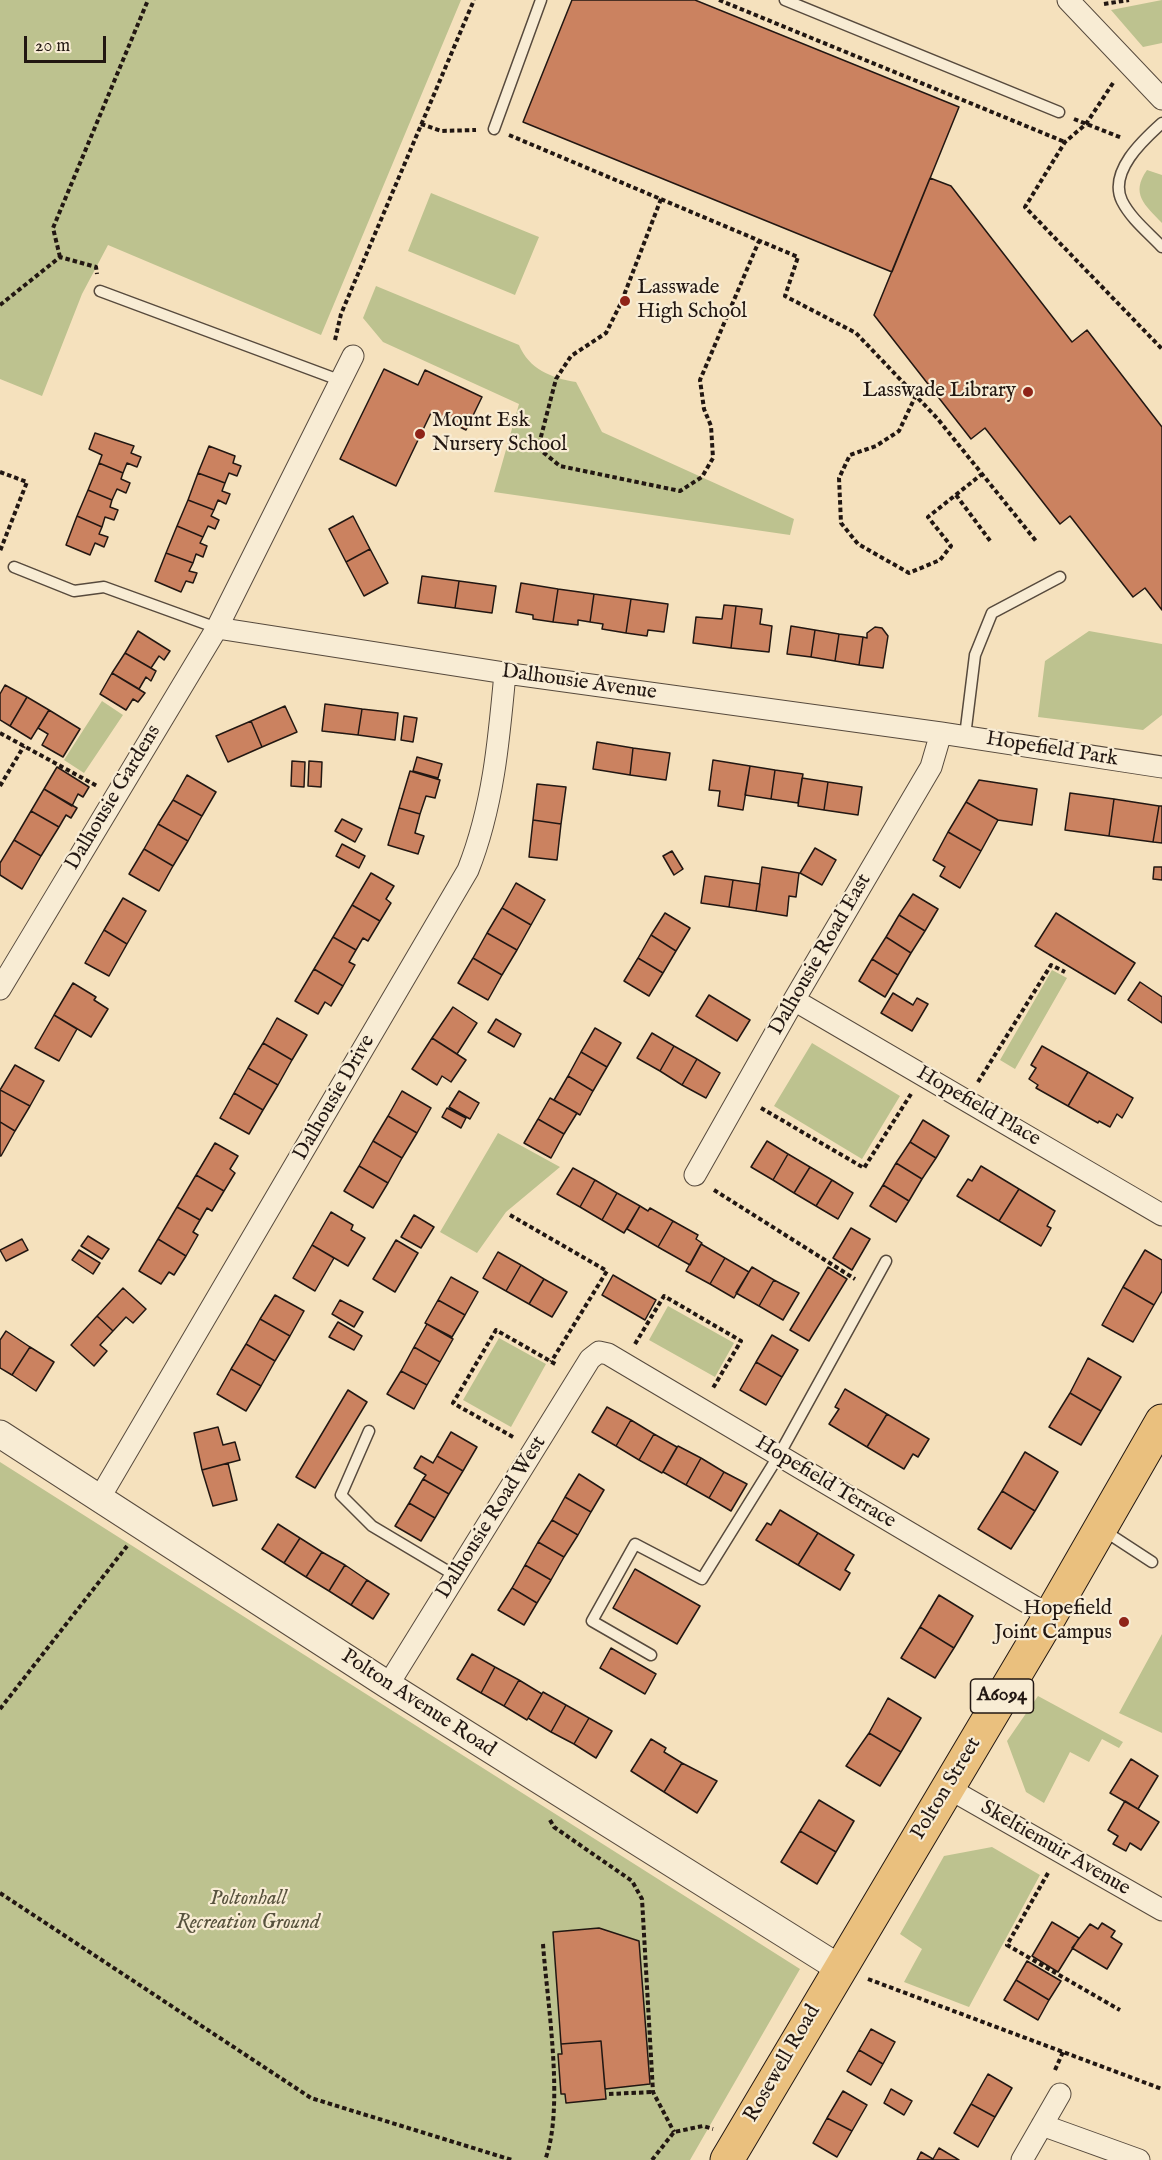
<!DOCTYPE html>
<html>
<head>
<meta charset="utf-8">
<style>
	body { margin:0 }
	#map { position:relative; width:1162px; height:2160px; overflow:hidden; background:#f5e1bd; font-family:"IM FELL English",serif }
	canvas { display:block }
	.scale { position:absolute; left:24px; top:36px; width:82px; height:27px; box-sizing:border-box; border:3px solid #221712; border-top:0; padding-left:8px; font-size:18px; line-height:21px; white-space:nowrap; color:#221712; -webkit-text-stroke:4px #f8ecd4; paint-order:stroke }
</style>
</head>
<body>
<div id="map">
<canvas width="1162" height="2160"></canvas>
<div class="scale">20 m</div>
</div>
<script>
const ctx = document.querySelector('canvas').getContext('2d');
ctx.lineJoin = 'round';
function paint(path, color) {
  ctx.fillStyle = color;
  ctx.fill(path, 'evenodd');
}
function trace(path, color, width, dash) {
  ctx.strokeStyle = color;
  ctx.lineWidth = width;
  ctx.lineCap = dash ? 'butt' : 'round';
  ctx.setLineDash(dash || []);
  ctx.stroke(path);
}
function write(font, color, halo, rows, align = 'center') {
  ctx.font = font + ' "IM FELL English",serif';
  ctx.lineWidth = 4.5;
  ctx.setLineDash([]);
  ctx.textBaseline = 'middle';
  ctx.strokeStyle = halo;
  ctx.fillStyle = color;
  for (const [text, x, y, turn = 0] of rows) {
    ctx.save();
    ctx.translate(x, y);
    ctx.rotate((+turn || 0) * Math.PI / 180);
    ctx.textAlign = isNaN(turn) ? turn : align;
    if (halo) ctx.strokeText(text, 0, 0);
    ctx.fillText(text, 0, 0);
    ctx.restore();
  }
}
const green = new Path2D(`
	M0 0H461L321 335 108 245 82 294 42 396 0 379Z
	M1162 0V43L1143 47 1111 10Z
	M1147 170 1162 175V223C1145 205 1130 194 1147 170Z
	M431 193 539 237 515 295 408 251Z
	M376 286 519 345C529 369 551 378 576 382L602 432 794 519 790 535 494 492 519 404 383 342 363 318Z
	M1089 631 1162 644V715L1143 730 1038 717 1045 661Z
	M102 701 123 715 84 773 64 760Z
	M1052 970 1067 978 1015 1069 1000 1060Z
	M812 1043 900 1096 862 1159 774 1106Z
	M498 1133 560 1167 506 1212 477 1253 440 1232Z
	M668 1306 734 1343 715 1377 649 1340Z
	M499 1338 546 1364 511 1427 463 1400Z
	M0 1462 800 1969 690 2160H0Z
	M1162 1634V1733L1119 1713Z
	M1038 1696 1123 1742 1119 1748 1102 1739 1089 1762 1070 1752 1044 1803 1026 1792 1007 1741Z
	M992 1847 1040 1875 969 2007 904 1982 922 1949 900 1934 944 1856Z`);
const building = new Path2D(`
	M572 0H695L959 107 892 272 523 122Z
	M930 178 951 186 1072 342 1087 330 1162 427V610L1145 588 1133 597 1070 516 1060 524 985 428 971 439 874 315Z
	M384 369 418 385 425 370 482 397 466 430 431 413 396 486 340 459Z
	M95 433 134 446 131 453 141 457 137 467 127 463 123 473 99 463 102 455 89 449Z
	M209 446 235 456 233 463 241 466 237 476 229 473 225 483 198 473Z
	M99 463 123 473 121 479 130 483 126 493 117 489 112 500 88 490Z
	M198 473 225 483 222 491 230 494 226 504 218 500 214 510 188 500Z
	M88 490 112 500 110 507 118 510 114 520 105 517 102 527 77 516Z
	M188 500 214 510 211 516 219 520 215 529 208 526 203 537 177 526Z
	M77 516 102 527 99 534 108 537 104 547 95 543 90 555 66 545Z
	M353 516 370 549 346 562 329 529Z
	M177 526 203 537 200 543 207 546 203 557 196 554 193 563 166 553Z
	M370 549 388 583 364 596 346 562Z
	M166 553 193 563 189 571 197 573 193 583 186 581 181 592 155 581Z
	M422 576 459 581 455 608 418 603Z
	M459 581 496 586 492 613 455 608Z
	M521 583 558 589 553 622 533 619V615L516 612Z
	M558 589 594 594 590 622 578 620V625L553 622Z
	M594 594 631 599 626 633 602 629 603 624 590 622Z
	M631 599 668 604 664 632 648 630 647 636 626 633Z
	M724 605 736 606 731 648 693 643 696 617 722 619Z
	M736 606 762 609 760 624 772 626 769 652 731 648Z
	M791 626 815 630 811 657 787 654Z
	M875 627 882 628 888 636 883 668 859 665 863 637 867 638V633Z
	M815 630 839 634 835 661 811 657Z
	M138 631 170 651 164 660 159 656 151 668 125 653Z
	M839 634 863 637 859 665 835 661Z
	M125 653 156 671 151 681 146 677 139 689 112 673Z
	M112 673 145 693 138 702 133 699 126 710 100 694Z
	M5 685 27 697 10 726 0 720V694Z
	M27 697 49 710 31 739 10 726Z
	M325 704 362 709 358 735 322 731Z
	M285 706 297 732 262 747 251 721Z
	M362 709 398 713 395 740 358 735Z
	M49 710 80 729 63 757 42 745 48 734 38 728Z
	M404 716 417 718 413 742 401 740Z
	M251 721 262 747 228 762 216 736Z
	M597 742 633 748 630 775 593 769Z
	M633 748 670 753 666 780 630 775Z
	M417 757 442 764 438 778 413 771Z
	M713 760 750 766 743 810 718 806 720 791 709 790Z
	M292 761 305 762 304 787 291 786Z
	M309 761 322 762 321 787 308 786Z
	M750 766 775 770 771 799 745 795Z
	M57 767 89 787 83 797 78 794 72 806 44 789Z
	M775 770 803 774 798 803 771 799Z
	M410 771 440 780 435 798 426 796 420 814 399 808Z
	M187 775 216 792 202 816 173 800Z
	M802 778 828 782 824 810 798 806Z
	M979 780 1037 789 1032 825 998 820 966 802Z
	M828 782 862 787 858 815 824 810Z
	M537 784 566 787 561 824 533 820Z
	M44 789 77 808 71 818 66 815 59 827 31 811Z
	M1070 793 1114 799 1109 836 1065 830Z
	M1114 799 1159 806 1153 842 1109 836Z
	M173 800 202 816 188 841 158 824Z
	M966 802 998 820 981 851 948 832Z
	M1159 806H1162V843L1153 842Z
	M399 808 420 814 415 833 424 836 418 854 388 845Z
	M31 811 59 827 41 856 14 840Z
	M342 819 362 829 355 842 335 831Z
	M533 820 561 824 557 860 529 857Z
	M158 824 188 841 173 866 144 849Z
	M948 832 981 851 960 888 940 876 945 867 933 860Z
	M14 840 41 856 22 889 0 875V863Z
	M342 844 365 856 359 868 336 856Z
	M815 848 836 860 822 885 800 873Z
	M144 849 173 866 159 891 129 874Z
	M672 851 683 869 674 875 663 856Z
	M762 867 799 873 796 897 789 896 787 916 756 911Z
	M1154 867H1162V880L1153 879Z
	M371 873 394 886 386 899 391 903 380 921 352 905Z
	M705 876 733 880 729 907 701 903Z
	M733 880 760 884 756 911 729 907Z
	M516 883 545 900 531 925 502 908Z
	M913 894 938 909 925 931 899 915Z
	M123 898 146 911 127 944 104 930Z
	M352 905 380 921 368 941 363 938 356 950 333 937Z
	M502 908 531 925 517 950 487 933Z
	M665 913 690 928 676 951 651 935Z
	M1056 913 1135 963 1115 994 1035 946Z
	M899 915 925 931 911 953 886 937Z
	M104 930 127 944 109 976 85 963Z
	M487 933 517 950 502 975 473 958Z
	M651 935 676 951 663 973 638 958Z
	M333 937 356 950 349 962 355 965 343 986 314 969Z
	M886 937 911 953 898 975 872 959Z
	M473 958 502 975 488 1000 458 983Z
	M638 958 663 973 649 996 624 981Z
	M872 959 898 975 885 997 859 981Z
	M314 969 343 986 331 1006 325 1002 318 1014 295 1001Z
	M1140 982 1162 997V1023L1128 1000Z
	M73 983 96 997 94 1000 108 1009 91 1037 54 1015Z
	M893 993 913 1005 917 998 928 1004 912 1031 881 1013Z
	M709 995 750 1020 737 1041 696 1016Z
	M453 1007 477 1023 457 1054 432 1038Z
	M54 1015 77 1029 59 1061 35 1048Z
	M277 1018 307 1035 292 1060 263 1043Z
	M496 1019 521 1034 514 1047 488 1032Z
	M595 1028 621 1043 607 1067 581 1052Z
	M652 1033 674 1046 660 1071 637 1058Z
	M432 1038 466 1060 451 1082 442 1076 437 1085 412 1069Z
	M263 1043 292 1060 278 1085 248 1068Z
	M674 1046 697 1059 682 1085 660 1071Z
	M1042 1046 1088 1072 1068 1106 1036 1088 1038 1085 1029 1079 1036 1068 1031 1065Z
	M581 1052 607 1067 593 1091 568 1076Z
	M697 1059 720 1073 706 1098 682 1085Z
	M15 1065 44 1081 30 1106 0 1090Z
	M248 1068 278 1085 263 1110 234 1093Z
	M1088 1072 1133 1098 1122 1118 1117 1114 1110 1127 1099 1121 1098 1123 1068 1106Z
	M568 1076 593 1091 580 1115 554 1100Z
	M0 1090 30 1106 15 1131 0 1122Z
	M402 1091 431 1108 417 1133 388 1116Z
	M459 1091 479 1103 470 1119 449 1107Z
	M234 1093 263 1110 249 1134 220 1118Z
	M550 1098 577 1113 564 1134 538 1119Z
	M447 1108 466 1118 461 1128 442 1117Z
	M388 1116 417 1133 402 1158 373 1141Z
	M538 1119 564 1134 551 1158 524 1143Z
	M923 1120 949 1136 936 1158 910 1142Z
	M0 1122 15 1131 1 1156H0Z
	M373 1141 402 1158 388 1183 359 1166Z
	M767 1141 788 1154 773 1180 751 1167Z
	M910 1142 936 1158 922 1179 896 1163Z
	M215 1143 238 1156 230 1169 235 1173 224 1191 196 1175Z
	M788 1154 810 1167 794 1193 773 1180Z
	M896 1163 922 1179 909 1201 883 1185Z
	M359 1166 388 1183 373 1208 344 1191Z
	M981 1166 1019 1189 999 1221 957 1196 968 1179 972 1181Z
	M810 1167 832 1180 816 1206 794 1193Z
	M573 1168 595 1180 580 1207 557 1194Z
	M196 1175 224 1191 212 1211 207 1208 200 1220 177 1207Z
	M595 1180 617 1193 602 1220 580 1207Z
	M832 1180 853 1193 838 1219 816 1206Z
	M883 1185 909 1201 896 1222 870 1206Z
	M1019 1189 1055 1211 1047 1226 1051 1228 1041 1246 999 1221Z
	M617 1193 640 1206 624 1233 602 1220Z
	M640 1206 648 1211 650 1208 673 1221 658 1247 627 1229Z
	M177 1207 200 1220 193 1232 198 1235 186 1256 158 1239Z
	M331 1212 353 1225 351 1230 365 1238 348 1266 312 1245Z
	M414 1215 434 1227 421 1248 401 1237Z
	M673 1221 698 1235 696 1239 702 1243 690 1265 658 1247Z
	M851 1228 870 1239 852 1270 833 1258Z
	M88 1236 109 1249 102 1259 81 1246Z
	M22 1239 28 1250 6 1261 0 1250Z
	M158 1239 186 1256 174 1275 169 1272 161 1284 139 1271Z
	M396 1240 418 1253 395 1292 373 1279Z
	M701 1244 725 1258 710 1284 686 1271Z
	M312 1245 334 1258 315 1291 293 1278Z
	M79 1250 100 1263 93 1274 72 1260Z
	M1145 1250 1162 1260V1291L1154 1305 1123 1287Z
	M498 1252 521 1265 506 1291 483 1278Z
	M725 1258 749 1272 734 1298 710 1284Z
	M521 1265 544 1279 529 1304 506 1291Z
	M752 1267 774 1280 759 1306 736 1293Z
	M828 1267 847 1279 809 1341 790 1330Z
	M613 1275 656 1300 645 1320 602 1295Z
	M451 1277 478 1292 465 1315 438 1300Z
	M544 1279 567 1292 552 1317 529 1304Z
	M774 1280 799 1293 783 1320 759 1306Z
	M1123 1287 1154 1305 1133 1342 1102 1325Z
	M123 1288 146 1309 133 1323 126 1317 113 1331 97 1316Z
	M275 1295 304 1311 290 1336 260 1319Z
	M340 1300 363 1312 354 1327 332 1314Z
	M438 1300 465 1315 452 1337 425 1323Z
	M97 1316 113 1331 100 1345 107 1351 94 1366 71 1345Z
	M260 1319 290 1336 275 1361 246 1344Z
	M338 1322 362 1336 354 1350 329 1337Z
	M427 1324 453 1339 440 1362 414 1347Z
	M6 1331 30 1347 12 1375 0 1368V1340Z
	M772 1335 798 1350 782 1377 756 1362Z
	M246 1344 275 1361 261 1386 231 1369Z
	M30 1347 54 1362 36 1391 12 1375Z
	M414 1347 440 1362 427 1385 401 1371Z
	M1088 1358 1121 1377 1101 1411 1070 1393Z
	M756 1362 782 1377 766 1405 740 1390Z
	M231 1369 261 1386 246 1411 217 1394Z
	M401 1371 427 1385 414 1409 387 1394Z
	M845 1389 887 1414 867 1447 829 1424 839 1409 835 1407Z
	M348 1390 367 1402 315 1488 296 1477Z
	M1070 1393 1101 1411 1081 1445 1049 1427Z
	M607 1407 631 1420 616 1446 592 1432Z
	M887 1414 929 1439 918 1457 913 1454 904 1469 867 1447Z
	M631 1420 654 1434 639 1460 616 1446Z
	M218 1427 223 1445 235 1442 240 1460 202 1470 194 1433Z
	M451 1432 477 1447 463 1471 437 1456Z
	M654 1434 677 1447 662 1473 639 1460Z
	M678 1446 701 1458 686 1485 663 1472Z
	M1025 1452 1058 1472 1035 1511 1002 1491Z
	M421 1456 433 1463 437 1456 463 1471 449 1494 423 1479 426 1475 414 1468Z
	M701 1458 724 1472 709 1498 686 1485Z
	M228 1463 237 1500 213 1506 202 1470Z
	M724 1472 747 1484 731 1511 709 1498Z
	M579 1474 604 1490 591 1512 565 1497Z
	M423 1479 449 1494 435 1518 409 1503Z
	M1002 1491 1035 1511 1011 1549 978 1529Z
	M565 1497 591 1512 578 1535 552 1520Z
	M409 1503 435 1518 421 1541 395 1526Z
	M780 1510 818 1533 798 1565 756 1540 767 1523 771 1525Z
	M552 1520 578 1535 564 1557 538 1542Z
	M278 1524 300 1538 284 1563 262 1549Z
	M818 1533 854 1555 845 1570 850 1573 840 1590 798 1565Z
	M300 1538 322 1552 306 1577 284 1563Z
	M538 1542 564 1557 551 1580 525 1565Z
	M322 1552 345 1565 329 1591 306 1577Z
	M345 1565 367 1580 351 1605 329 1591Z
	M525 1565 551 1580 537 1603 512 1588Z
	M635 1569 700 1606 677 1644 613 1608Z
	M367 1580 389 1594 373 1619 351 1605Z
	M512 1588 537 1603 524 1625 498 1610Z
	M939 1595 973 1616 954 1648 920 1627Z
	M920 1627 954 1648 935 1678 901 1658Z
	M611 1648 656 1674 645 1694 600 1668Z
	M472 1654 495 1667 481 1693 457 1679Z
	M495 1667 519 1680 504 1706 481 1693Z
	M519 1680 542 1694 527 1720 504 1706Z
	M543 1692 566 1705 551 1732 528 1718Z
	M888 1698 921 1718 901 1752 869 1733Z
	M566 1705 589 1718 574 1744 551 1732Z
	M589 1718 612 1731 596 1758 574 1744Z
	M869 1733 901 1752 880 1786 846 1766Z
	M651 1739 666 1748 664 1752 682 1763 664 1792 631 1771Z
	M1131 1759 1158 1776 1138 1809 1110 1793Z
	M682 1763 717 1781 697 1813 664 1792Z
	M819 1800 854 1821 836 1852 800 1831Z
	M1125 1801 1159 1822 1141 1850 1130 1843 1126 1851 1113 1844 1118 1836 1108 1830Z
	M800 1831 836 1852 817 1884 781 1862Z
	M1052 1922 1079 1938 1058 1972 1032 1956Z
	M1102 1923 1115 1931 1111 1937 1122 1944 1107 1969 1072 1948 1090 1924 1098 1929Z
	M599 1928 639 1941 650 2084 605 2089 601 2041 561 2044 553 1932Z
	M1027 1961 1061 1981 1049 2000 1016 1980Z
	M1016 1980 1049 2000 1038 2020 1004 2000Z
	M871 2029 895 2042 883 2064 859 2050Z
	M601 2041 606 2099 566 2103 565 2094H561L558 2054H562L561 2044Z
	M859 2050 883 2064 871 2085 847 2071Z
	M988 2074 1012 2088 995 2117 971 2104Z
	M891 2089 912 2101 904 2115 884 2103Z
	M843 2091 867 2105 852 2131 827 2118Z
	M971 2104 995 2117 978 2147 954 2133Z
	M827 2118 852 2131 837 2157 813 2143Z
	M939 2148 959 2160H917L921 2152 933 2159Z`);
const path = new Path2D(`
	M719 0 1065 142
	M1104 4 1129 0
	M1113 83 1086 124 1065 142 1025 207 1162 349
	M1074 119 1122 138
	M421 124 441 131 476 130
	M509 135 798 257 785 296 856 333 937 418 1036 541
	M661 199 621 303 606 333 571 356 556 379 538 448 560 466 680 491 702 477 713 458 711 426 704 409 700 380 759 241
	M60 257 53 228 148 0
	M0 305 60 257 96 267 97 274
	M335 340 341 314 474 0
	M916 395 899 431 876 446 850 455 839 478 841 523 858 544 909 573 940 560 951 546 928 517 982 474
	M0 472 27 482 0 551
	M956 495 991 542
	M0 733 97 786
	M0 786 24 746
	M978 1082 1051 965 1065 972
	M761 1108 864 1168 911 1094
	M714 1190 855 1279
	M510 1215 607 1271 551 1362
	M635 1344 664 1296 741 1341 713 1388
	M513 1437 453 1403 496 1330 557 1365
	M0 1709 127 1546
	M550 1820 554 1827 632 1881 642 1899 653 2092 674 2132
	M1048 1873 1007 1945 1120 2010
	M0 1893 311 2098 512 2160
	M543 1944C547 2001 565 2109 545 2160
	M868 1979 1162 2089
	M1055 2070 1063 2052
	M609 2094 653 2092
	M652 2160 674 2132 703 2126 713 2129`);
const service = new Path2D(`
	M785 0 1059 112
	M1162 123C1143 140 1108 172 1122 201 1131 219 1149 233 1162 247
	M494 129 541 0
	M100 291 339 380
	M14 567 74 591 104 587 217 628
	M965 736 975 655 992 613 1060 577
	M369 1431 341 1495 372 1526 456 1576
	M1103 1530 1152 1562
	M651 1655 592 1621 635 1544 702 1579 779 1455 886 1261`);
const minor = new Path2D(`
	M1068 0 1162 99
	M217 628 505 673 941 733 1162 767
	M0 989 217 628 353 356
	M794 1000 1162 1215
	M695 1175 794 1000 931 767 941 733
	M99 1499 468 870C493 807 499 740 505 673
	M388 1685 590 1359 599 1352 608 1354 1050 1616
	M948 1788 1162 1910
	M1042 2125 1139 2160
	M1022 2160 1060 2094`);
const tertiary = new Path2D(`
	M0 1434 388 1685 839 1968`);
const primary = new Path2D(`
	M727 2160 1050 1616 1162 1421`);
const markers = [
	[625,301,6,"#8f2418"],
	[1028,392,6,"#8f2418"],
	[420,434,6,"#8f2418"],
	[1124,1622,6,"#8f2418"]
];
const shields = [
	[1002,1696,63]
];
const shieldNames = [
	["A6094",1002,1696]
];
const poiNames = [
	["Lasswade",637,289],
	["High School",637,313],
	["Lasswade Library",1016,392,"right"],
	["Mount Esk",432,422],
	["Nursery School",432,446],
	["Hopefield",1112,1610,"right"],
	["Joint Campus",1112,1634,"right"]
];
const streetNames = [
	["Dalhousie Avenue",579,683,8],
	["Hopefield Park",1052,750,9],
	["Dalhousie Gardens",114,798,-59],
	["Dalhousie Road East",821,955,-60],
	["Dalhousie Drive",335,1098,-60],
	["Hopefield Place",978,1107,30],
	["Hopefield Terrace",825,1483,31],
	["Dalhousie Road West",492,1518,-58],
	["Polton Avenue Road",418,1704,33],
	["Polton Street",947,1789,-59],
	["Skeltiemuir Avenue",1055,1849,30],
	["Rosewell Road",783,2064,-60]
];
const parkNames = [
	["Poltonhall",248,1900],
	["Recreation Ground",248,1924]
];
paint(green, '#bdc28f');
paint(building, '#cb8260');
trace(building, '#221712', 1.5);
trace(service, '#574a3d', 13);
trace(minor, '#574a3d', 23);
trace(tertiary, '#574a3d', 29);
trace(primary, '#221712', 35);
trace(path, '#221712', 4, [4.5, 3]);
trace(service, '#f8ecd4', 10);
trace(minor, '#f8ecd4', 21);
trace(tertiary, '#f8ecd4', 27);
trace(primary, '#eac07e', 33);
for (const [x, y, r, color] of markers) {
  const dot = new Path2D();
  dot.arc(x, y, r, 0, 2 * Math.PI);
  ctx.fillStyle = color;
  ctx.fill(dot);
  trace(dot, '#f8ecd4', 2);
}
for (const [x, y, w] of shields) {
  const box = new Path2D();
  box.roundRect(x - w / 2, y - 17, w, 34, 4.5);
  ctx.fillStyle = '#f8ecd4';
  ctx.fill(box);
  trace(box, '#221712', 1.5);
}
write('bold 20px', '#221712', null, shieldNames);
write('21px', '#221712', '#f8ecd4', poiNames, 'left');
write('21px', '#221712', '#f8ecd4', streetNames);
write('italic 21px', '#58533e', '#f8ecd4', parkNames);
</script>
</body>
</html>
